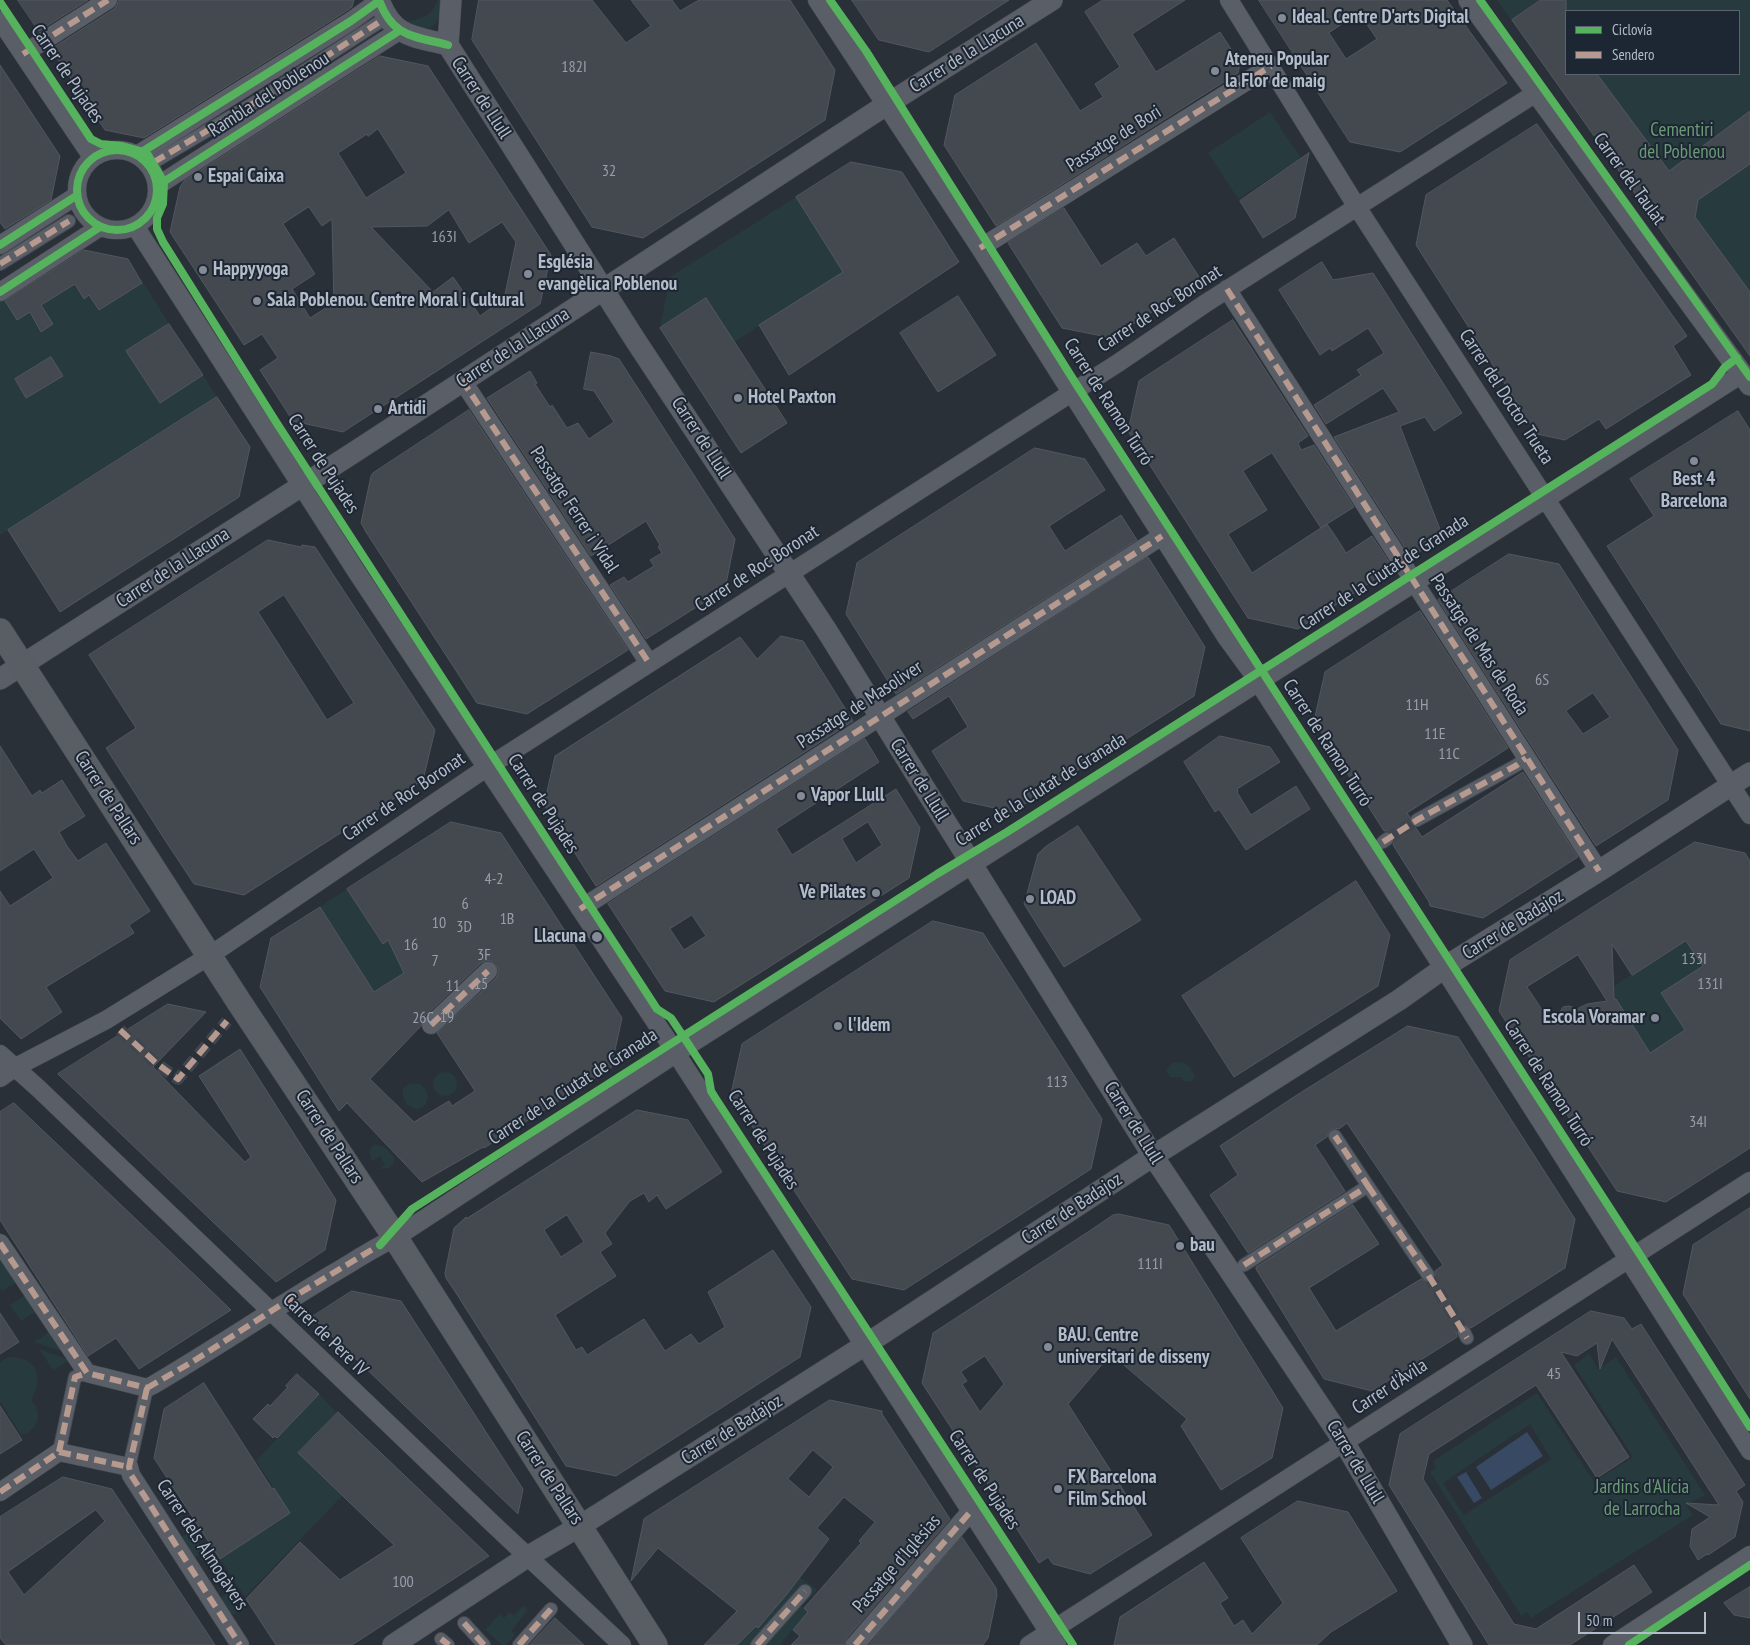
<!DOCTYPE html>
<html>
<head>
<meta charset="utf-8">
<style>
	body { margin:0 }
	#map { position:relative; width:1750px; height:1645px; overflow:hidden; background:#2a3038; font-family:"PT Sans Narrow",sans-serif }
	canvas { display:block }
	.legend { position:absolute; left:1565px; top:10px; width:175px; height:65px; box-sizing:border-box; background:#1d2633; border:1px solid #59626f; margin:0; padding:6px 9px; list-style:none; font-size:15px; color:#b4bcc9 }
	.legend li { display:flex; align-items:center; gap:10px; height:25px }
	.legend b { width:25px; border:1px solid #59626f }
	.scale { position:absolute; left:1578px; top:1612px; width:128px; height:22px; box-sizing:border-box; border:2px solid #b4bcc9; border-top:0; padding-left:6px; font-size:15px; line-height:18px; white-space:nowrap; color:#b4bcc9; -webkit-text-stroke:4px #1d2633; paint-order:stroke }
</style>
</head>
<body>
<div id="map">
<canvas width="1750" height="1645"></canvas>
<ul class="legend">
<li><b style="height:6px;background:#56b35d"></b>Ciclovía</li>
<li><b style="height:6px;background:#b69a8f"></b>Sendero</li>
</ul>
<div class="scale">50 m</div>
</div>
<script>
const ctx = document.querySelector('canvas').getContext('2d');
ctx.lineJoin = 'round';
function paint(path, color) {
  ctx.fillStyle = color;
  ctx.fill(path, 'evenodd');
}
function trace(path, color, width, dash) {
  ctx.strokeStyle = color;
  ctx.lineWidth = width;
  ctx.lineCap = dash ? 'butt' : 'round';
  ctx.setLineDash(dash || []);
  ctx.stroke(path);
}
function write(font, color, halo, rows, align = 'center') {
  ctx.font = font + ' "PT Sans Narrow",sans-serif';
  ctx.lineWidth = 4;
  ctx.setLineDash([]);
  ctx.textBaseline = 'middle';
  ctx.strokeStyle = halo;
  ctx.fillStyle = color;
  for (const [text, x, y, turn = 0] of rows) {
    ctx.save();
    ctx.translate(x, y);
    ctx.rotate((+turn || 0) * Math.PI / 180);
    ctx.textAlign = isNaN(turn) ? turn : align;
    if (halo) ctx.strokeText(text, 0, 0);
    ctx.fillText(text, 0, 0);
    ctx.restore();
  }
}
const green = new Path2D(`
	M438 0H443C441 16 440 26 423 30L404 21C420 21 432 15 438 0Z
	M1497 0H1750V356ZM1566 11H1739V74H1566Z
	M1270 112 1301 158 1238 199 1208 153Z
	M796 197 843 272 734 342 706 298 660 328 670 277Z
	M80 280 85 288 80 292 84 299 89 295 99 310 143 282 169 324 126 351 160 403 203 375 217 397 0 535V298L2 297 17 320Z
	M347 889 382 943 388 940 404 973 374 992 320 907Z
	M1686 941 1703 967 1661 993 1685 1030 1650 1053 1609 989Z
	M1182 1062 1190 1067 1195 1076 1192 1081 1185 1082 1181 1077H1171L1166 1071 1172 1063Z
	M433 1084a12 12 0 1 1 24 0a12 12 0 1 1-24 0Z
	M411 1083 420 1084C430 1092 431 1103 419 1109 408 1110 401 1098 403 1088Z
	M376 1144 386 1148 394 1157V1163L389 1168 378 1169 385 1165 380 1156 372 1161C369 1154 368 1147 376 1144Z
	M0 1257 19 1281 2 1291 0 1288Z
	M27 1294 37 1311 21 1321 10 1305Z
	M51 1331 64 1352 34 1342Z
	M39 1349 70 1360 53 1370Z
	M1589 1354 1598 1369 1616 1357 1705 1495 1686 1505 1693 1515 1531 1618 1527 1612 1521 1616 1430 1472 1436 1467 1433 1461 1537 1393 1594 1482 1633 1457 1574 1365ZM1530 1424 1551 1459 1464 1515 1443 1483Z
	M8 1357C37 1356 45 1377 31 1400 43 1413 39 1431 21 1435L0 1401V1362Z
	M319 1394 336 1412 297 1453 342 1496 245 1597 220 1559 290 1513 256 1461Z
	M192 1532 205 1552 193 1559 180 1538Z
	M800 1577 817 1590 802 1606 808 1612 780 1645H737L756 1626 759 1627Z
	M230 1592 241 1610 231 1616 219 1598Z
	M523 1606 528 1610 511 1631 515 1635 506 1645H502L485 1630 499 1614 504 1618 509 1612 514 1615Z`);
const water = new Path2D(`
	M1527 1432 1543 1456 1491 1490 1476 1467Z
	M1466 1472 1482 1498 1474 1503 1457 1477Z`);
const building = new Path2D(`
	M18 0H88L39 31Z
	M119 0H354L352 7 345 12 144 138 105 130 51 49 114 9 117 5Z
	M479 0H592L626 43 651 26 631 0H672L680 11 699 0H790L835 70 825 120 643 238 592 227 472 40Z
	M852 0H1009L929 52 879 40Z
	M1103 0H1185L1132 34 1156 72 1220 32 1240 63 1238 73 996 226 944 145 955 95 1036 43 1080 111 1103 97 1095 84 1120 67 1085 12Z
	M1259 0H1447L1507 83 1400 152 1350 142ZM1359 13 1377 39 1346 59 1329 33Z
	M1541 0H1566V74H1597L1669 171 1750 111V164L1698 200 1695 217 1750 292V356L1512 20Z
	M380 56 428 66 551 255 540 304 343 432 293 421 260 370 278 358 262 334 244 345 170 232 180 187 184 181ZM378 129 406 173 366 198 338 153 367 134 368 136ZM309 207 322 226 332 219 334 303 310 318 292 289 315 274 283 224ZM449 210 469 243 502 222 516 242 504 299 480 316 453 277 433 292 371 227 427 226Z
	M0 65 60 156 51 200 5 229 0 222Z
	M1537 124 1687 336 1673 346 1691 375 1606 429 1599 419 1565 440 1537 434 1416 245 1426 195Z
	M1309 153 1295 218 1263 238 1240 201Z
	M851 162 902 172 959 262 789 375 759 325 843 272 796 197Z
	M1064 208 1101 266 1137 243 1146 256 1174 238 1201 280 1112 338 1062 328 1008 243Z
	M84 250 128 259 142 283 99 310 89 295 84 299 75 284 41 305 53 324 41 332 30 312 17 320 5 301Z
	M1322 262 1333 280 1373 273 1462 413 1434 431 1425 417 1400 426 1443 537 1411 557 1334 437 1399 412 1383 388 1326 424 1314 405 1361 375 1357 370 1384 353 1368 328 1332 351 1330 348 1320 355 1279 290Z
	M958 296 996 355 938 392 900 333Z
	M706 298 787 423 741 453 660 328Z
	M1233 320 1308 436 1298 443 1301 450 1314 445 1354 507 1327 524 1336 537 1346 553 1372 536 1393 568 1298 629 1248 618 1128 431 1139 381ZM1272 453 1321 528 1327 524 1252 573 1228 534 1267 510 1243 471Z
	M169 324 203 375 160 403 126 351Z
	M591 352 611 356 619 359 735 539 725 589 646 639 610 585 624 577 628 582 654 566 650 560 662 553 658 547 660 545 646 521 591 556 487 398 530 371 537 383 535 384 550 407 552 405 567 428 578 423 589 439 614 422 594 391 584 389Z
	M51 357 63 376 26 398 15 379Z
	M217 397 250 447 239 497 60 612 8 530Z
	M469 410 628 650 527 714 477 703 366 532 361 523 371 476 373 473Z
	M1738 411 1750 430V731L1721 724 1607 546 1654 516 1630 479Z
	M1035 448 1085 459 1105 490 1049 526 1065 551 1121 515 1137 540 896 694 846 614 857 563Z
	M268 540 301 547 302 545 315 547 435 730 423 780 244 895 194 884 163 837 106 748 136 728 89 655ZM284 595 354 703 327 720 258 612Z
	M1509 554 1559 564 1678 750 1668 800 1596 846 1438 600ZM1593 693 1610 717 1583 734 1566 711Z
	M1148 557 1205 647 1194 696 1012 812 963 801 932 751 968 727 949 696 913 719 908 712Z
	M1420 611 1508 748 1407 813 1410 817V824L1416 828 1422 837 1523 772 1578 857 1483 918 1430 906 1429 902 1393 845 1395 839 1394 835 1390 831H1384L1314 721 1325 672Z
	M781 636 803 641 853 721 596 886 544 805 555 756 740 637 757 659Z
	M1220 736 1270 747 1280 762 1237 789 1238 791 1237 792 1251 815 1296 786 1310 809 1246 850 1219 809 1215 812 1184 762Z
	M865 739 879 762 776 829 792 855 896 789 920 828 909 878 714 1002 665 991 608 904ZM868 822 882 845 856 863 842 839ZM692 915 706 936 684 950 670 929Z
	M0 746 32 796 40 790 42 793 62 780 85 816 59 832 67 846 78 861 106 843 150 911 129 925 134 933 46 987 62 1012 21 1039 0 1018V891L10 906 53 878 34 849 0 871Z
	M451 822 501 833 622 1018 611 1068 484 1148 483 1147 422 1182 347 1103 339 1111 260 987 271 938 320 907 374 992 404 973 388 940 383 944 347 889ZM486 961H491L498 968V974L496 978 437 1033 475 1091 452 1106 449 1101 414 1122 370 1079 421 1026 424 1017 481 963Z
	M1078 826 1141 920 1064 967 1024 904 1038 854 1045 847Z
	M1695 842 1745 853 1750 861V1148L1666 1202 1617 1191 1499 1011 1510 960ZM1686 941 1703 966 1661 993 1685 1030 1650 1053 1616 999H1614L1612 944 1632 975ZM1578 955 1607 1001 1587 1004 1577 1009 1569 1006 1563 1007 1552 1025 1527 987Z
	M1356 881 1390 935 1378 986 1234 1077 1182 996Z
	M933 921 983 933 1102 1119 1091 1169 904 1290 852 1279 731 1094 742 1044Z
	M168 1004 206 1012 153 1067 245 1162 251 1157 199 1076 240 1049 336 1200 325 1250 276 1282 58 1074Z
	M1408 1026 1458 1037 1575 1219 1565 1268 1471 1328 1465 1324 1460 1325 1456 1331 1457 1337 1372 1391 1324 1379 1256 1269V1267L1353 1205 1379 1244 1309 1288 1336 1331 1421 1279 1428 1283 1435 1279V1271L1443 1265 1347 1123 1339 1129 1334 1128 1330 1130 1327 1137 1315 1145 1345 1191 1248 1253 1210 1195 1238 1175 1220 1146 1300 1093Z
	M14 1103 202 1282 231 1310 139 1369 116 1338 88 1356 0 1220V1112Z
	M637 1110 688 1120 722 1172 666 1209 657 1195 649 1202 644 1193 630 1201 605 1233 612 1244 600 1252 616 1276 555 1315 576 1350 582 1347 587 1355 644 1319 665 1351 691 1334 699 1344 725 1327 708 1292 773 1250 811 1307 800 1357 616 1476 566 1466 456 1293 446 1278 445 1273 454 1228 466 1217 467 1218ZM567 1215 584 1242 561 1257 544 1230Z
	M1750 1208V1399L1683 1294 1693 1245Z
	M1119 1214 1169 1225 1283 1408 1272 1458 1221 1490 1181 1426 1187 1419 1111 1354 1068 1404 1152 1535 1090 1574 1053 1564 1048 1557 1039 1563 922 1383 933 1333 1091 1230 1113 1215ZM985 1356 1004 1384 980 1412 962 1384 967 1381 961 1372Z
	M352 1291 401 1301 523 1489 518 1514 312 1317Z
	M1591 1311 1624 1318 1632 1329 1641 1324 1745 1485 1736 1491 1743 1502 1735 1537 1708 1555 1707 1554 1698 1560 1690 1546 1692 1529 1710 1517 1686 1503 1719 1505 1612 1339 1600 1369 1597 1343 1577 1356 1561 1352 1629 1457 1597 1478 1536 1385 1429 1454 1423 1479 1514 1624 1536 1629 1634 1565 1652 1592 1570 1645H1489L1389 1485 1400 1434Z
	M0 1313 19 1342 0 1354Z
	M297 1374 319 1394 277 1438 275 1436 273 1438 253 1419 268 1404 270 1406 288 1387 286 1386Z
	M204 1383 272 1489 274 1488 290 1513 220 1559 154 1458 164 1409Z
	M830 1400 882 1411V1414L950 1519 847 1638 845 1645H791L800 1636 793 1630 808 1612 804 1608 861 1543 859 1541 875 1522 844 1497 817 1528 829 1539 787 1594 758 1628 756 1626 737 1645H704L737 1611 658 1548 631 1581 644 1519ZM813 1450 833 1467 809 1497 788 1479Z
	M0 1406 22 1440 0 1454Z
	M338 1412 489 1556 352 1645H276L246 1599 300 1542 340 1580 394 1545 298 1453Z
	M63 1477 112 1489 215 1645H6L0 1638V1517ZM96 1510 105 1521 24 1595 8 1572Z
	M1298 1501 1348 1512 1397 1591 1331 1632 1317 1645H1114L1120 1617 1204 1562 1228 1598 1220 1603 1234 1626 1243 1620 1252 1634 1283 1603 1241 1538Z
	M962 1537 996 1588 997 1595 988 1638 983 1645H869Z
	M1750 1587V1618L1734 1615 1724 1603Z
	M555 1618 570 1632 584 1645H530Z`);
const pedestrianTunnel = new Path2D(`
	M1387 839 1417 820
	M120 1030 156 1063 178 1079 227 1021
	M1428 1275 1464 1332`);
const pedestrian = new Path2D(`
	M154 162 254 103 381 21
	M0 264 69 221
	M1417 820 1517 765 1526 758
	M1383 842 1387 839
	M1368 1186 1428 1275
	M1244 1265 1368 1186 1335 1136
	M1464 1332 1467 1338
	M59 1452 75 1377 87 1373
	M129 1467 147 1388
	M464 1623 484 1645
	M441 1639 448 1645
	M519 1645 551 1609
	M757 1645 805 1591`);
const minor = new Path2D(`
	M817 0 980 248 1226 637 1253 674 1444 969 1750 1451
	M1229 0 1357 207 1750 815
	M0 20 92 157
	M23 54 108 0
	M77 190a40 40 0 1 1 80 0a40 40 0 1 1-80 0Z
	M137 155 351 21 379 1
	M157 186 399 31
	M135 226 358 574 670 1044 1057 1645
	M0 245 76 196
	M980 248 1271 66
	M1227 289 1599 871
	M0 292 100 227
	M462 380 649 663
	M580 909 1162 536
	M431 1025 488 971
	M0 1054 39 1089 493 1524 622 1645
	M0 1078 14 1068 106 1020 209 956 486 768 1118 363 1206 303 1536 93
	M0 1243 87 1373 147 1388 153 1385C214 1349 272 1310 332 1274 353 1262 373 1248 395 1238L689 1045 1742 374
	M0 1492 59 1452 129 1467 131 1475 240 1645
	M855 1645 971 1511
	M1029 1645 1750 1181
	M1612 1645 1750 1555`);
const tertiary = new Path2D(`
	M379 0C393 38 414 36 448 45
	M1469 0 1750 385
	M448 45 634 338 827 631 1153 1156 1344 1442 1462 1645
	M448 45 451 0
	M0 679 353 453 886 105 1052 0
	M393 1645 527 1557 580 1526 865 1345 1153 1156 1399 1000 1451 963 1599 871 1750 773`);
const secondary = new Path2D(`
	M0 631 239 1002 391 1231 655 1645`);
const quiet = new Path2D(`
	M23 54 108 0
	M154 162 254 103 381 21
	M980 248 1271 66
	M0 264 69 221
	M1227 289 1599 871
	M462 380 649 663
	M1383 842 1417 820 1517 765 1526 758
	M580 909 1162 536
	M431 1025 488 971
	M120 1030 156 1063 178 1079 227 1021
	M1368 1186 1427 1273 1467 1338
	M0 1243 87 1373 147 1388
	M1244 1265 1368 1186 1335 1136
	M147 1388 129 1467 131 1475 240 1645
	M147 1388 192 1362 290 1299 383 1243
	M59 1452 75 1377 87 1373
	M59 1452 129 1467
	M0 1492 59 1452
	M464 1623 484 1645
	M441 1639 449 1645
	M519 1645 551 1609
	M757 1645 805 1591
	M855 1645 971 1511`);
const cycleway = new Path2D(`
	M379 0C393 38 414 36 448 45
	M830 0 866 51 1078 387 1639 1253 1750 1427
	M1480 0 1750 377
	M0 2 91 139 101 144 122 146 144 152 148 155 164 182 163 204 157 218V229L163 242 276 422 657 1009 671 1018 683 1036 708 1074 711 1091 716 1099 1073 1645
	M77 190a40 40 0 1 1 80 0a40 40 0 1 1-80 0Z
	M137 155 351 21 379 1
	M157 186 399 31
	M0 245 76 196
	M0 292 100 227
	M380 1245 412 1209 937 874 1007 832 1712 384 1725 367 1737 358
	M1629 1645 1750 1565`);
const markers = [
	[1282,18,5,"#848b96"],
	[1215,71,5,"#848b96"],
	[198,177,5,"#848b96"],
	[203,270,5,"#848b96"],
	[528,274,5,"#848b96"],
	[257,301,5,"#848b96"],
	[738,398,5,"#848b96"],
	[378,409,5,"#848b96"],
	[1694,461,5,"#848b96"],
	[801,796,5,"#848b96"],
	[876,893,5,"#848b96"],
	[1030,899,5,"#848b96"],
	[597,937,6,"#848b96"],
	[1655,1018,5,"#848b96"],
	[838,1026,5,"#848b96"],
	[1180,1246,5,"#848b96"],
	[1048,1347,5,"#848b96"],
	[1058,1489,5,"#848b96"]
];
const numberNames = [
	["182I",574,67],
	["32",609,171],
	["163I",444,237],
	["6S",1542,680],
	["11H",1417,705],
	["11E",1435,734],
	["11C",1449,754],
	["4-2",494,879],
	["6",465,904],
	["1B",507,919],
	["10",439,923],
	["3D",464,927],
	["16",411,945],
	["3F",484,955],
	["133I",1694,959],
	["7",435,961],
	["15",481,984],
	["131I",1710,984],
	["11",453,986],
	["19",447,1017],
	["26C",423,1018],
	["113",1057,1082],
	["34I",1698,1122],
	["111I",1150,1264],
	["45",1554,1374],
	["100",403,1582]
];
const poiNames = [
	["Ideal. Centre D'arts Digital",1292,18],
	["Ateneu Popular",1225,60],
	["la Flor de maig",1225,82],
	["Espai Caixa",208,177],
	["Església",538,263],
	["evangèlica Poblenou",538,285],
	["Happyyoga",213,270],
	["Sala Poblenou. Centre Moral i Cultural",267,301],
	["Hotel Paxton",748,398],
	["Artidi",388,409],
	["Best 4",1694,480,"center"],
	["Barcelona",1694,502,"center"],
	["Vapor Llull",811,796],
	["Ve Pilates",866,893,"right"],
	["LOAD",1040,899],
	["Llacuna",586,937,"right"],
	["Escola Voramar",1645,1018,"right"],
	["l'Idem",848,1026],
	["bau",1190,1246],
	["BAU. Centre",1058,1336],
	["universitari de disseny",1058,1358],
	["FX Barcelona",1068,1478],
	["Film School",1068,1500]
];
const streetNames = [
	["Carrer de la Llacuna",967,54,-32],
	["Carrer de Pujades",67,74,56],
	["Rambla del Poblenou",269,95,-33],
	["Carrer de Llull",481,98,57],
	["Passatge de Bori",1114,139,-32],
	["Carrer del Taulat",1629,179,54],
	["Carrer de Roc Boronat",1160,309,-33],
	["Carrer de la Llacuna",513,348,-33],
	["Carrer del Doctor Trueta",1506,397,57],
	["Carrer de Ramon Turró",1108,402,57],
	["Carrer de Llull",701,438,57],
	["Carrer de Pujades",323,464,57],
	["Passatge Ferrer i Vidal",574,510,57],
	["Carrer de la Llacuna",173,568,-33],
	["Carrer de Roc Boronat",757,569,-33],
	["Carrer de la Ciutat de Granada",1384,573,-33],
	["Passatge de Mas de Roda",1479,645,57],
	["Passatge de Masoliver",860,705,-33],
	["Carrer de Ramon Turró",1327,743,57],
	["Carrer de Llull",919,780,58],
	["Carrer de la Ciutat de Granada",1041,790,-32],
	["Carrer de Roc Boronat",404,797,-34],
	["Carrer de Pallars",108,798,57],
	["Carrer de Pujades",543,804,57],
	["Carrer de Badajoz",1513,925,-32],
	["Carrer de Ramon Turró",1548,1083,57],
	["Carrer de la Ciutat de Granada",573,1087,-33],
	["Carrer de Llull",1133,1123,58],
	["Carrer de Pallars",329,1137,57],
	["Carrer de Pujades",763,1140,57],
	["Carrer de Badajoz",1072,1209,-33],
	["Carrer de Pere IV",325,1335,44],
	["Carrer d'Àvila",1390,1387,-33],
	["Carrer de Badajoz",732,1430,-32],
	["Carrer de Llull",1355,1462,59],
	["Carrer de Pallars",549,1478,57],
	["Carrer de Pujades",984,1480,57],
	["Carrer dels Almogàvers",202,1545,57],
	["Passatge d'Iglèsias",897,1564,-49]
];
const parkNames = [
	["Cementiri",1682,131],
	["del Poblenou",1682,153],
	["Jardins d'Alícia",1642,1488],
	["de Larrocha",1642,1510]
];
paint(green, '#273a3e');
paint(water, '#384963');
paint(building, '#444950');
trace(building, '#52575f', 1);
trace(pedestrianTunnel, '#3f454e', 12, [12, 6]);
trace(pedestrian, '#484c53', 14);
trace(minor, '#484c53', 19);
trace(tertiary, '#484c53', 22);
trace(secondary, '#484c53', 26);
trace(pedestrian, '#5a5e66', 12);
trace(minor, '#5a5e66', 18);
trace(tertiary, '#5a5e66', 21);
trace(secondary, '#595d64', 25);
trace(quiet, '#b69a8f', 6, [12, 6]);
trace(cycleway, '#56b35d', 8);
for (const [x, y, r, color] of markers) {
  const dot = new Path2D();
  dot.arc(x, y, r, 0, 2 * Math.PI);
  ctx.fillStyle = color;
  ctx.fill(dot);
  trace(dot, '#1d2633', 2);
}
write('16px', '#989fab', null, numberNames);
write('bold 19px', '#b4bcc9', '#1d2633', poiNames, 'left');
write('19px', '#b4bcc9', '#1d2633', streetNames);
write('19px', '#6b9a76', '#1d2633', parkNames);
</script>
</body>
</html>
